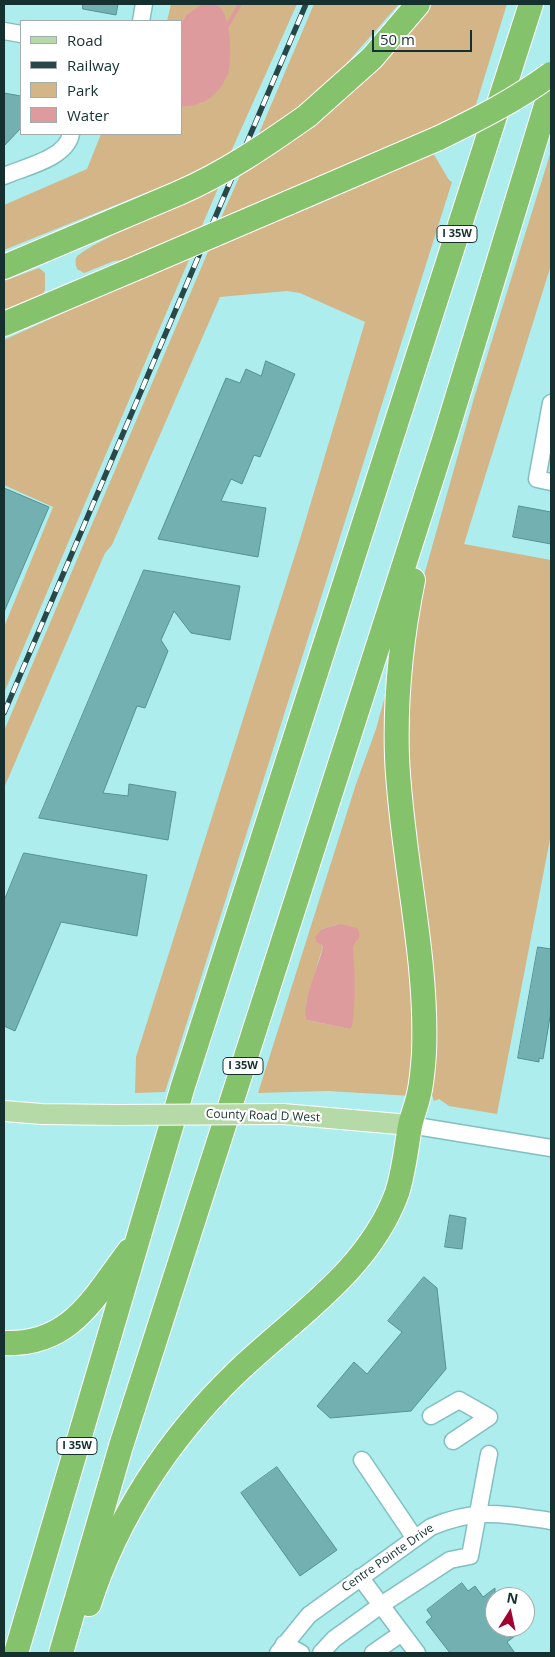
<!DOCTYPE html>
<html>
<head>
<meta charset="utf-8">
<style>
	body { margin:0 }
	#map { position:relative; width:555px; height:1657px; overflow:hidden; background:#aeedee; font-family:"Open Sans",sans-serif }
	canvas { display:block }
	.frame { position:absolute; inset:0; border:5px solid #163030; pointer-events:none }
	.legend { position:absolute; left:20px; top:20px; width:162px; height:115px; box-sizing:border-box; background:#fff; border:1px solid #a2acac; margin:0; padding:6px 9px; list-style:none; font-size:15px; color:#163030 }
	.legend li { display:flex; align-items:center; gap:10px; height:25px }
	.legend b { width:25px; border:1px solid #a2acac }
	.north { position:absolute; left:485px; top:1587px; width:50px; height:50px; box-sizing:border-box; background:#fff; border:1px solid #a2acac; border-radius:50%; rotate:10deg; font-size:14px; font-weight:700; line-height:20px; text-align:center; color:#163030 }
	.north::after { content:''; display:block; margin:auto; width:18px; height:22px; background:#a2012f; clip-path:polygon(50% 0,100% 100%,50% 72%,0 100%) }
	.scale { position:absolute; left:372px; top:30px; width:100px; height:22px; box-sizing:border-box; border:2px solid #163030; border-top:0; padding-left:6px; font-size:15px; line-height:18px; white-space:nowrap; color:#163030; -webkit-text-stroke:4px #fff; paint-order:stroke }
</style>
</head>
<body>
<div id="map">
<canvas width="555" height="1657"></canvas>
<div class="frame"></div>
<ul class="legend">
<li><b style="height:6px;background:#b6daa7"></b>Road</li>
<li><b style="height:6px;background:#294748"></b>Railway</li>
<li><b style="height:14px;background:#d4b587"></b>Park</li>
<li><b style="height:14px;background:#de9b9d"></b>Water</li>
</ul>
<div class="north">N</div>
<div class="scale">50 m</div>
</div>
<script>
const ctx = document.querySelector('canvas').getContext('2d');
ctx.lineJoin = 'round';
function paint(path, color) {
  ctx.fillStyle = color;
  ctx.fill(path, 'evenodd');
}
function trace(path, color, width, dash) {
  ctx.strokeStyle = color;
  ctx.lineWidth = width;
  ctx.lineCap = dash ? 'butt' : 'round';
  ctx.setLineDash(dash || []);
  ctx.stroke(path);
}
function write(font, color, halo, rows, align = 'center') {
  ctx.font = font + ' "Open Sans",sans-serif';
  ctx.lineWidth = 4.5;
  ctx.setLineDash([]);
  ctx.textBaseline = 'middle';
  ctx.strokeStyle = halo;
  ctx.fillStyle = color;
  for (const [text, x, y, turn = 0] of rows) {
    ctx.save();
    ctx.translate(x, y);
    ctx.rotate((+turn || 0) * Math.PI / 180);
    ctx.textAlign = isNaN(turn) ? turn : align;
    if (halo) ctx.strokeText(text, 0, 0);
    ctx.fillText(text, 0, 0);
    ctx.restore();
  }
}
const green = new Path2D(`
	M171 4H205L186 15 181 24V21H167Z
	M214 4H297L230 154 190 175 4 250V205L87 169 101 134H181V107L202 103 218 6Z
	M314 4H399L324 89 257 138Z
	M432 4H507L474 111 221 218 241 173 300 136 341 102 380 65Z
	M551 151V265L464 544 551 560V834L497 1114 449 1106 439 1099 434 1101 430 1088 408 758 409 701 416 620 425 572 474 398Z
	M433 153 449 180 452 182 165 1092 135 1093 136 1057 300 539 365 322 300 293 287 291 220 297 112 545 105 553 83 604 4 788V731L210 247 317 205Z
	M219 186 201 228 124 260 114 261 84 273 77 269C76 266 75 261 76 258 82 246 200 195 219 186Z
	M191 255 4 693V627L53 507 4 485V340Z
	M39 268 45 273V290L42 295 4 311V281Z
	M393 667 416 1024 411 1096 328 1091 258 1093 356 784 376 729ZM340 924 357 941C354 944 354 943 353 947 349 976 360 997 349 1029L307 1020 306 1003 323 946 317 943 322 929Z`);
const water = new Path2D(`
	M203 4C207 4 211 3 215 4 232 10 232 59 228 73 225 82 218 92 210 98 203 104 191 106 181 107V24L186 15Z
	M340 924 357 928C363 939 356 939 353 948 355 974 356 1001 352 1027L349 1029 307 1020C300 1004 320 964 323 946L317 943 315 937 322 929Z`);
const stream = new Path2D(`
	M226 28 240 4`);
const building = new Path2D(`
	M83 4H118L116 15 83 9Z
	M4 93 21 96V128L4 146Z
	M266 361 295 374 260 457 254 455 242 484 231 479 221 501 266 508 258 557 158 539 226 378 240 383 246 369 261 376Z
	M4 488 49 507 4 612Z
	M519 506 551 512V544L513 537Z
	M144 570 240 586 230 640 191 633 174 611 161 640 168 651 145 708 137 706 103 793 128 796 129 784 176 792 168 840 39 818Z
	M24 853 147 875 137 936 61 922 15 1031 4 1026V901Z
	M538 947 551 949V1011L543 1059 539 1058V1062L518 1058Z
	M450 1215 466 1218 462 1249 445 1247Z
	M424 1277 437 1288 446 1369 411 1411 330 1418 317 1406 354 1362 367 1374 402 1332 388 1321Z
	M277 1467 337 1550 300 1576 241 1493Z
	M462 1583 468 1591 475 1586 483 1597 495 1588V1627H527L507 1642 515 1653H450L426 1622 432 1617 427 1610Z`);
const minor = new Path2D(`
	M141 21 144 4
	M4 31 21 34
	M4 176C24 167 66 159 71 134
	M551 403 537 479 551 482
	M410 1125 551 1148
	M431 1416 459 1400 489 1417 453 1441
	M362 1460 414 1537
	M360 1577 381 1605 450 1560 470 1556 489 1454
	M284 1644 301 1653
	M278 1653 309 1615 431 1527C477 1507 505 1514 551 1521
	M321 1653 334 1639 381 1605 417 1653
	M373 1653 402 1633`);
const major = new Path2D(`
	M4 1111 42 1114 116 1115
	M283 1114 410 1125`);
const highway = new Path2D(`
	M307 116 372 58 418 4
	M288 203 439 138
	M4 267 179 193
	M4 324 141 266
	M4 1343C71 1346 94 1297 129 1251
	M89 1604C117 1517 169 1438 235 1374 293 1318 368 1272 397 1193 404 1171 406 1149 410 1126 412 1116 416 1107 418 1098 422 1084 423 1067 424 1053 428 955 401 855 397 757 395 697 401 639 413 580
	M16 1653 183 1086 531 4
	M61 1653 121 1446 446 434 551 89`);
const rail = new Path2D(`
	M4 713 306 4`);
const majorBridge = new Path2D(`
	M116 1115 283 1114`);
const highwayBridge = new Path2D(`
	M439 138C478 119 516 100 551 74
	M179 193C225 173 266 145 307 116
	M141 266 288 203`);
const shields = [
	[457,234,40],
	[243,1066,40],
	[77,1446,40]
];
const shieldNames = [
	["I 35W",457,234],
	["I 35W",243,1066],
	["I 35W",77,1446]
];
const streetNames = [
	["County Road D West",263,1116,2],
	["Centre Pointe Drive",388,1558,-35]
];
paint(green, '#d4b587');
paint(water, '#de9b9d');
trace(stream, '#de9b9d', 4);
paint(building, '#72b0b1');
trace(building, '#549293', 1);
trace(minor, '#81bfc0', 19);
trace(major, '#fff', 22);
trace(highway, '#fff', 26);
trace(minor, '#fff', 16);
trace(major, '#b6daa7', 20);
trace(highway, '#85c26c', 24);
trace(rail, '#294748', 5.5);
trace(rail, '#fff', 4, [11]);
trace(majorBridge, '#fff', 22, []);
trace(highwayBridge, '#fff', 26, []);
trace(majorBridge, '#b6daa7', 20);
trace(highwayBridge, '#85c26c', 24);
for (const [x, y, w] of shields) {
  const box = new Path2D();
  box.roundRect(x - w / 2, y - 8.5, w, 17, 4);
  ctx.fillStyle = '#fff';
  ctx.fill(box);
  trace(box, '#163030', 1);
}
write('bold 11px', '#163030', null, shieldNames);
write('12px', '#163030', '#fff', streetNames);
</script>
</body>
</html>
